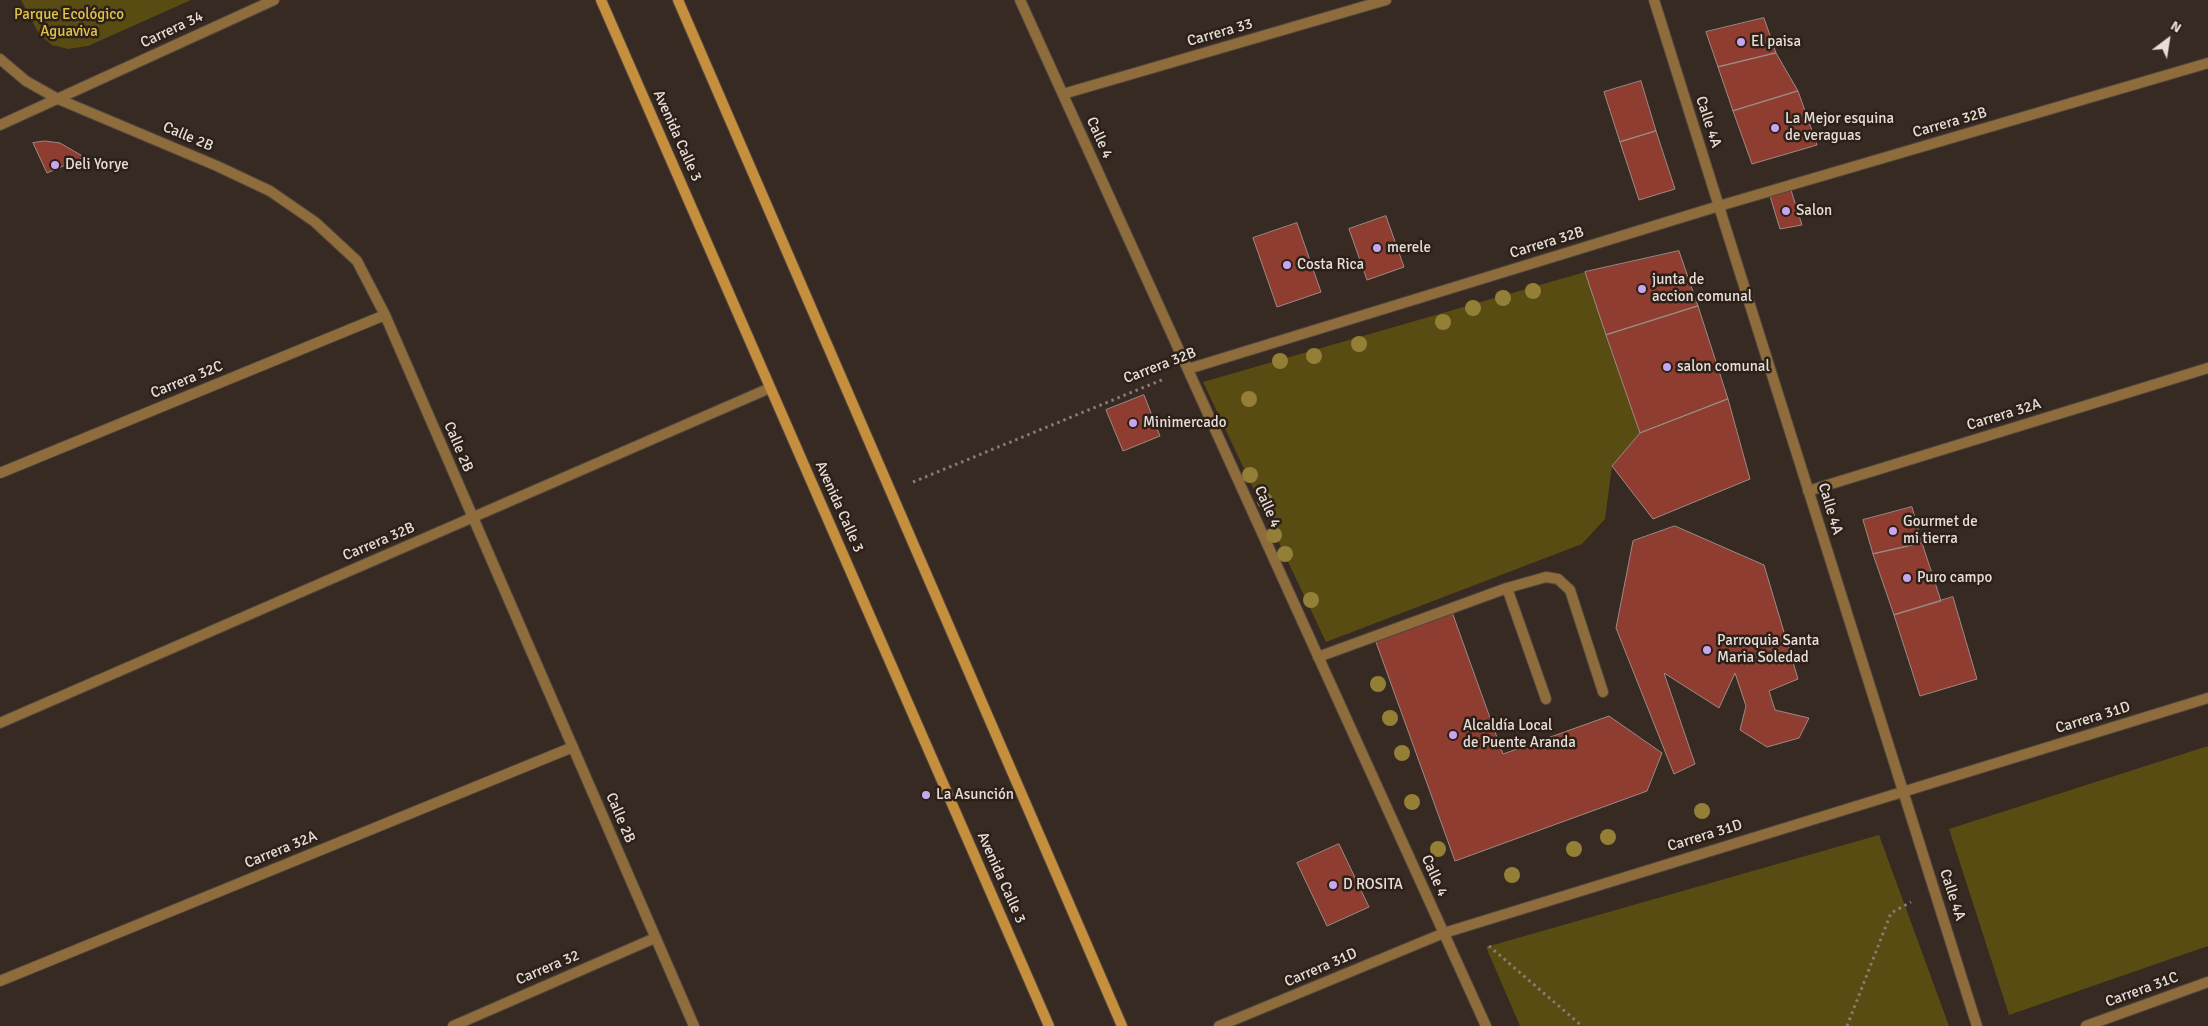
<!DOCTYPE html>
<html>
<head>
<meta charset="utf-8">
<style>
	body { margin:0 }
	#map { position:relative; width:2208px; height:1026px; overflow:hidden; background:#362a22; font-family:Signika,sans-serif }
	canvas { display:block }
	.north { position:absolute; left:2143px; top:15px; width:50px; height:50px; -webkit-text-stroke:4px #2c2018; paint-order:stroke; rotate:31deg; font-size:14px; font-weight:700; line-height:20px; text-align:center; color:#e7ded9 }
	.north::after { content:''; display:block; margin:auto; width:18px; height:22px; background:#e7ded9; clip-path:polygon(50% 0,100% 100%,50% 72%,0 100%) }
</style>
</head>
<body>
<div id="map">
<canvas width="2208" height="1026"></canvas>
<div class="north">N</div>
</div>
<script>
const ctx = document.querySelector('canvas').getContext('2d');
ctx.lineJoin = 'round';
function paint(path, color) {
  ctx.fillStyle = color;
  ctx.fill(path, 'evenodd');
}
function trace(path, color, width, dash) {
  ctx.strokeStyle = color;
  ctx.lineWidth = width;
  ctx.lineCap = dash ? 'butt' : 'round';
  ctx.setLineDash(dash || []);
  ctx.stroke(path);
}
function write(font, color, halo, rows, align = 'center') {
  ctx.font = font + ' Signika,sans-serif';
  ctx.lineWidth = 5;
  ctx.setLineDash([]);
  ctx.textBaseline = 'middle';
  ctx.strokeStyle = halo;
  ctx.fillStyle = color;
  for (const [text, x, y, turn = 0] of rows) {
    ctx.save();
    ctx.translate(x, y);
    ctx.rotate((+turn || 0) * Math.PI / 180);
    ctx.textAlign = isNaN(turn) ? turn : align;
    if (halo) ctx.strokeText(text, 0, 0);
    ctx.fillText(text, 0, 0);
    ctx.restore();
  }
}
const green = new Path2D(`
	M21 0H191L88 46 68 49 52 45 39 34Z
	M1585 272 1640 433 1612 466 1605 519 1582 544 1326 642 1203 382Z
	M2208 746V946L2009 1015 1949 829Z
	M1879 835 1949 1026H1520L1486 947Z`);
const building = new Path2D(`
	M1764 18 1776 53 1718 67 1706 32Z
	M1776 53 1798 91 1733 111 1718 67Z
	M1641 81 1656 131 1620 142 1604 92Z
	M1798 91 1817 145 1752 164 1733 111Z
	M1656 131 1675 189 1639 200 1620 142Z
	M45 141 60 143 84 157 47 173 33 143Z
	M1791 190 1802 225 1780 229 1770 196Z
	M1386 216 1404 267 1367 280 1349 229Z
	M1297 223 1321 292 1277 307 1253 238Z
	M1679 251 1698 306 1606 335 1585 272Z
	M1698 306 1728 399 1640 433 1606 335Z
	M1144 395 1160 436 1123 451 1106 410Z
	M1728 399 1750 479 1653 519 1612 466 1640 433Z
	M1912 507 1922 543 1873 554 1863 520Z
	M1675 526 1764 565 1798 679 1769 691 1775 710 1809 718 1799 738 1767 747 1740 730 1746 706 1735 673 1719 708 1664 673 1695 764 1674 774 1616 628 1633 541Z
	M1922 543 1941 601 1894 615 1873 554Z
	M1953 597 1977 679 1920 696 1894 615Z
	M1452 612 1503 754 1609 716 1662 753 1647 791 1455 861 1376 642Z
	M1339 844 1369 907 1327 926 1297 863Z`);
const path = new Path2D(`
	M913 482 1164 379
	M1489 946 1582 1026
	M1847 1026 1891 913 1911 902`);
const service = new Path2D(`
	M1507 588 1546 699
	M1318 657 1507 588 1546 577 1558 579 1570 590 1603 692`);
const minor = new Path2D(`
	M1020 0 1486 1026
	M1654 0 1977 1026
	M0 59 26 81 58 99 217 166 270 191 315 222 357 261 385 315 694 1026
	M1063 94 1386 0
	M0 125 274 0
	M1188 369 1719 206 2208 63
	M0 473 385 315
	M1808 491 2208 368
	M0 723 770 388
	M0 981 573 747
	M453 1026 655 938
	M2086 1026 2208 982`);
const tertiary = new Path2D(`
	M1219 1026 1444 933 2208 698`);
const secondary = new Path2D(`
	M601 0 1049 1026
	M678 0 1122 1026`);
const trees = [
	[1533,291],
	[1503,298],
	[1473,308],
	[1443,322],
	[1359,344],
	[1314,356],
	[1280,361],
	[1249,399],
	[1250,475],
	[1265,501],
	[1274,535],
	[1285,554],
	[1311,600],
	[1378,684],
	[1390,718],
	[1402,753],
	[1412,802],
	[1702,811],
	[1608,837],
	[1438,849],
	[1574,849],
	[1512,875]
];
const markers = [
	[1741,42,5,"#c8a6ef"],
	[1775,128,5,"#c8a6ef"],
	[55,165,5,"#c8a6ef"],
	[1786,211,5,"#c8a6ef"],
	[1377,248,5,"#c8a6ef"],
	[1287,265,5,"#c8a6ef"],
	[1642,289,5,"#c8a6ef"],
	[1667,367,5,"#c8a6ef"],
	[1133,423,5,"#c8a6ef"],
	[1893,531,5,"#c8a6ef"],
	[1907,578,5,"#c8a6ef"],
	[1707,650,5,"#c8a6ef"],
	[1453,735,5,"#c8a6ef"],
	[926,795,5,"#c8a6ef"],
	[1333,885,5,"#c8a6ef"]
];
const parkNames = [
	["Parque Ecológico",69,15],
	["Aguaviva",69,32]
];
const streetNames = [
	["Carrera 34",172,30,-25],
	["Carrera 33",1220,33,-16],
	["Calle 4A",1708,122,72],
	["Carrera 32B",1950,123,-16],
	["Avenida Calle 3",677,136,66],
	["Calle 2B",188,137,23],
	["Calle 4",1099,138,66],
	["Carrera 32B",1547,243,-17],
	["Carrera 32B",1160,366,-21],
	["Carrera 32C",187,380,-22],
	["Carrera 32A",2004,415,-17],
	["Calle 2B",458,447,67],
	["Avenida Calle 3",839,507,66],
	["Calle 4",1267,507,66],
	["Calle 4A",1830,509,73],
	["Carrera 32B",379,542,-23],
	["Carrera 31D",2093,718,-17],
	["Calle 2B",620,818,67],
	["Carrera 31D",1705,836,-17],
	["Carrera 32A",281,850,-22],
	["Calle 4",1434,876,66],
	["Avenida Calle 3",1001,878,66],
	["Calle 4A",1952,895,72],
	["Carrera 32",548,968,-23],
	["Carrera 31D",1321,968,-23],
	["Carrera 31C",2142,990,-20]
];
const poiNames = [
	["El paisa",1751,42],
	["La Mejor esquina",1785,119],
	["de veraguas",1785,136],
	["Deli Yorye",65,165],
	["Salon",1796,211],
	["merele",1387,248],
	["Costa Rica",1297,265],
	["junta de",1652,280],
	["accion comunal",1652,297],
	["salon comunal",1677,367],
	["Minimercado",1143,423],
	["Gourmet de",1903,522],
	["mi tierra",1903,539],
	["Puro campo",1917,578],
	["Parroquia Santa",1717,641],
	["Maria Soledad",1717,658],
	["Alcaldía Local",1463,726],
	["de Puente Aranda",1463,743],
	["La Asunción",936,795],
	["D ROSITA",1343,885]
];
paint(green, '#594c13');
paint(building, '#8e3d30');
trace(building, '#9c8a86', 1);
trace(service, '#52473f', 12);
trace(minor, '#52473f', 12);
trace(tertiary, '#52473f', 12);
trace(secondary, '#52473f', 12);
trace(path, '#887d76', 3, [2.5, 4]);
trace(service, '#8e6c3c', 10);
trace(minor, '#8e6c3c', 10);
trace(tertiary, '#8e6c3c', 10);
trace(secondary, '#c58f3d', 10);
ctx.fillStyle = '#947f37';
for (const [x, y] of trees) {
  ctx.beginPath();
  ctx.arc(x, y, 8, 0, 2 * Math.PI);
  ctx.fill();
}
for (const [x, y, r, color] of markers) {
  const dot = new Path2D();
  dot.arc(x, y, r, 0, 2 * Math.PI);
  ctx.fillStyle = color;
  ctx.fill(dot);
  trace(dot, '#2c2018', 2);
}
write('15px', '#e0c449', '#2c2018', parkNames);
write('15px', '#e7ded9', '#2c2018', streetNames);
write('15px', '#e7ded9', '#2c2018', poiNames, 'left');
</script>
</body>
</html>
